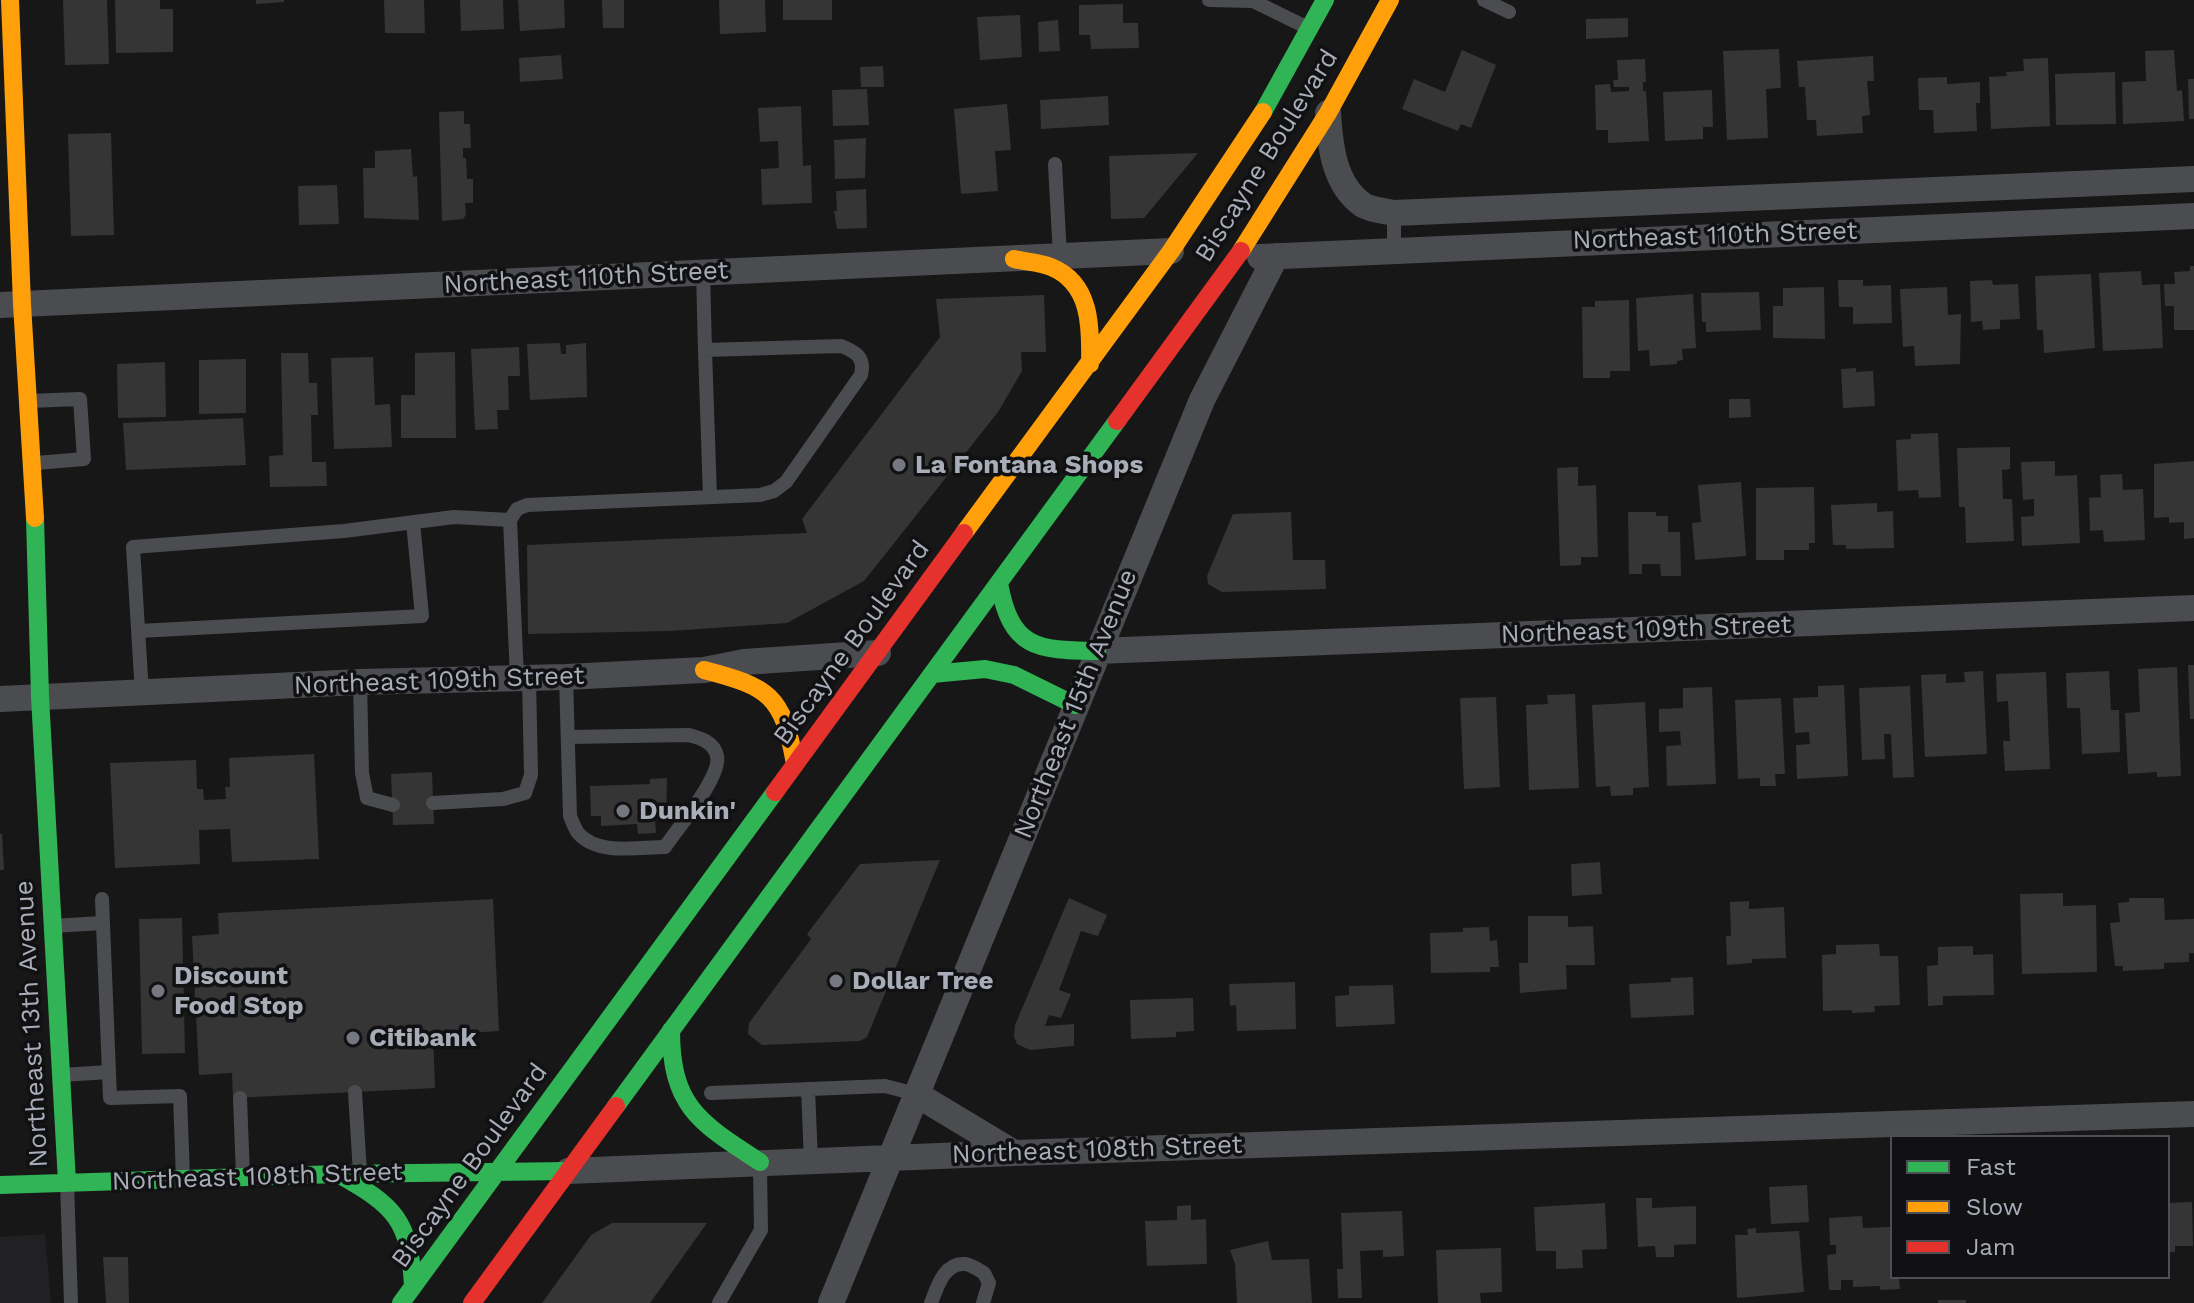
<!DOCTYPE html>
<html>
<head>
<meta charset="utf-8">
<style>
	body { margin:0 }
	#map { position:relative; width:2194px; height:1303px; overflow:hidden; background:#171717; font-family:"Work Sans",sans-serif }
	canvas { display:block }
	.legend { position:absolute; left:1890px; top:1135px; width:280px; height:144px; box-sizing:border-box; background:#111113; border:2px solid #4d4f55; margin:0; padding:10px 14px; list-style:none; font-size:24px; color:#a8adb8 }
	.legend li { display:flex; align-items:center; gap:16px; height:40px }
	.legend b { width:40px; border:2px solid #4d4f55 }
</style>
</head>
<body>
<div id="map">
<canvas width="2194" height="1303"></canvas>
<ul class="legend">
<li><b style="height:10px;background:#30b455"></b>Fast</li>
<li><b style="height:10px;background:#ff9f0a"></b>Slow</li>
<li><b style="height:10px;background:#e5322d"></b>Jam</li>
</ul>
</div>
<script>
const ctx = document.querySelector('canvas').getContext('2d');
ctx.lineJoin = 'round';
function paint(path, color) {
  ctx.fillStyle = color;
  ctx.fill(path, 'evenodd');
}
function trace(path, color, width, dash) {
  ctx.strokeStyle = color;
  ctx.lineWidth = width;
  ctx.lineCap = dash ? 'butt' : 'round';
  ctx.setLineDash(dash || []);
  ctx.stroke(path);
}
function write(font, color, halo, rows, align = 'center') {
  ctx.font = font + ' "Work Sans",sans-serif';
  ctx.lineWidth = 7;
  ctx.setLineDash([]);
  ctx.textBaseline = 'middle';
  ctx.strokeStyle = halo;
  ctx.fillStyle = color;
  for (const [text, x, y, turn = 0] of rows) {
    ctx.save();
    ctx.translate(x, y);
    ctx.rotate((+turn || 0) * Math.PI / 180);
    ctx.textAlign = isNaN(turn) ? turn : align;
    if (halo) ctx.strokeText(text, 0, 0);
    ctx.fillText(text, 0, 0);
    ctx.restore();
  }
}
const built = new Path2D(`
	M45 1234 51 1303H0V1237Z`);
const building = new Path2D(`
	M63 0H107L109 64 65 65Z
	M115 0H160V9H173V52L116 53Z
	M256 0H284V2L256 4Z
	M384 0H424L425 33H385Z
	M460 0H503L504 29 461 31Z
	M518 0H564L565 28 520 31Z
	M602 0H624V28H603Z
	M719 0H765L766 32 720 34Z
	M783 0H832V20H783Z
	M1123 4V23H1138L1139 48 1091 49 1090 35H1079V5Z
	M1020 15 1022 57 980 60 977 17Z
	M1628 18V37L1586 39V19Z
	M1058 20 1060 51 1039 52 1038 22Z
	M1779 49 1781 88 1766 89 1768 138 1727 140 1723 51Z
	M1462 50 1496 65 1471 128 1461 124 1458 131 1402 109 1414 79 1445 92Z
	M2174 50 2177 91 2182 90 2184 121 2123 124 2122 82 2146 81 2145 51Z
	M561 55 563 79 520 82 519 58Z
	M1873 56 1874 81H1867L1870 115 1862 116 1863 133 1817 136 1816 120H1807L1805 87H1799L1797 61Z
	M2048 58 2050 126 1991 129 1989 77 2007 76 2006 72 2024 71 2023 59Z
	M1645 59 1646 82H1643V91H1646L1649 141 1608 143V130H1596L1595 85 1610 84 1611 92 1629 91V87H1614L1613 80H1618L1617 60Z
	M883 66 884 87H861L860 67Z
	M2115 72 2116 124 2056 125 2055 74Z
	M1947 77V84L1980 82V103H1976L1977 131 1934 133 1933 110H1919L1918 78Z
	M2188 79H2194V119H2189Z
	M867 89 869 125 833 126 832 90Z
	M1712 90 1713 127H1703V139L1665 141 1663 92Z
	M1108 96 1109 125 1041 129 1040 100Z
	M1007 104 1011 150 995 151 998 191 961 194 954 109Z
	M801 106 803 166 811 165 812 203 762 205 761 169 779 168 778 141 760 142 758 108Z
	M464 111V124H470L471 148H463V158H466L467 179H473V203H465L466 215 463 219 442 221 439 112Z
	M111 133 114 235 71 236 68 134Z
	M866 138 865 178 835 179 834 140Z
	M411 149 413 177 417 176 419 220 364 218 363 168H375V151Z
	M1198 153 1144 218 1111 219 1109 156Z
	M337 185 339 224 299 225 298 186Z
	M866 189 867 228 837 229 834 211H837L836 191Z
	M2190 266H2194V330H2174V306H2165L2164 284H2175L2174 272 2190 271Z
	M2141 271 2142 285 2160 284 2163 348 2103 351 2099 273Z
	M2091 274 2095 348 2044 353 2043 330H2037L2035 276Z
	M1838 280H1863V286L1891 285 1892 323 1853 324V307H1839Z
	M1992 280 1993 285 2018 284 2020 319 2000 320V329L1983 330 1982 321 1971 322 1970 281Z
	M1824 287 1825 339 1773 338V306H1783V288Z
	M1947 287 1948 315 1961 314 1960 364 1915 366 1914 346 1903 347 1900 289Z
	M1759 292 1761 330 1706 332V322H1702L1701 293Z
	M1693 294 1696 348 1682 349 1683 360 1677 361V364L1650 366 1649 350 1638 351 1636 298Z
	M1044 295 1046 352H1021L1022 371 998 412 864 581 787 623 670 631 528 634 527 545 807 533 802 519 940 337 936 299Z
	M1629 300 1630 371H1610V378H1583L1582 307H1595V301Z
	M560 343 561 354H566V345L586 343 587 397 530 400 527 344Z
	M519 347 520 376H508L509 410H497L498 429 475 430 471 349Z
	M455 352 456 438H401V395H415V353Z
	M281 353H308L309 383H317L318 415H311L312 462H326L327 486 270 487 269 456 283 455Z
	M373 357 375 405 390 404 392 447 334 449 331 358Z
	M246 359V413L199 414V360Z
	M165 362 166 417 118 418 117 364Z
	M1856 368V372L1873 371 1875 406 1843 408 1841 369Z
	M1729 399H1750L1751 417 1729 418Z
	M243 418 246 465 126 470 123 423Z
	M1938 433 1941 497 1919 498 1918 490 1898 491 1896 440 1911 439V434Z
	M2010 447V469L2002 470 2003 499H2012L2014 541 1966 543 1965 507H1959L1957 448Z
	M2055 461V476L2077 475 2080 543 2022 546 2021 517 2034 516V499L2023 500 2021 462Z
	M2194 461V538L2184 539V522L2169 523V517L2154 518V464Z
	M1578 467V486L1596 485 1598 557H1581V565L1560 566 1557 468Z
	M2122 474 2123 490 2143 489 2145 540 2104 542 2103 530 2090 531 2089 498 2101 497 2100 475Z
	M1741 482 1746 556 1695 560 1692 523 1701 522 1698 485Z
	M1814 487 1815 543H1809V550H1784V560H1756V488Z
	M1877 503V512L1893 511 1894 548 1846 549V545H1833L1831 505Z
	M1291 512 1293 560H1325L1326 589 1222 592 1208 584 1207 576 1233 514Z
	M1628 512H1656V516H1668V532H1680L1681 576H1661L1660 564H1642V574H1629Z
	M2188 665H2194V719H2190Z
	M2177 667 2181 776 2157 777V772L2128 774 2125 713 2140 712 2138 669Z
	M1983 671 1987 754 1925 757 1921 675 1946 674V683L1965 682 1964 672Z
	M2109 671 2111 710H2119L2120 752 2082 754 2080 708H2067L2066 673Z
	M2046 672 2050 769 2005 771 2003 741H2010L2008 701 1997 702 1996 674Z
	M1844 685 1848 776 1797 779 1796 745 1810 744 1809 732 1795 733 1793 698 1818 697V686Z
	M1910 686 1914 777 1893 778 1891 734H1884L1885 759 1862 760 1859 688Z
	M1712 687 1716 784 1667 786 1666 746 1681 745 1680 731 1659 732V709L1683 708V688Z
	M1575 694 1579 788 1529 790 1526 705 1548 704 1547 695Z
	M1496 697 1500 787 1464 789 1460 698Z
	M1781 698 1785 774H1775L1776 786H1760V778L1738 779 1735 700Z
	M1645 702 1649 787 1633 788V795L1611 796 1610 786 1596 787 1592 705Z
	M314 754 319 859 232 862 230 829 199 830 200 864 115 868 110 763 196 760 197 789H203L204 800 226 799 225 787H230L229 758Z
	M432 772 434 824 393 825 391 774Z
	M667 778 666 820H655L656 833 638 834 637 824 601 826V816H591L590 786 650 784V779Z
	M0 834H2L4 870H0Z
	M940 860 867 1037 860 1041 762 1045 748 1034 749 1023 811 939 807 934 860 864Z
	M1600 862 1602 894 1572 896 1571 864Z
	M2063 893V906L2096 905 2097 972 2022 974 2020 894Z
	M1069 898 1107 915 1098 936 1081 931 1059 990 1071 994 1061 1018 1049 1015 1045 1026 1074 1024V1046L1030 1050 1017 1044 1014 1037 1015 1025Z
	M2129 898H2164L2165 920 2194 919V953H2189V962L2164 963V969L2123 971V966H2115L2110 923 2120 922 2118 903 2129 902Z
	M493 899 499 1031 433 1035 435 1088 233 1098 232 1073 199 1075 192 936 219 934 218 913Z
	M1749 901V909L1784 907 1786 958 1752 959V963L1727 965 1726 936H1731L1730 902Z
	M1528 916H1568V927L1593 926 1595 965H1566L1567 989 1520 993 1519 963H1528Z
	M182 918 185 1053 142 1054 139 919Z
	M1489 927 1490 941 1497 940 1499 967H1490V972L1431 973 1430 933 1463 932V928Z
	M1879 944 1880 956H1898L1900 1005 1874 1006 1875 1012 1852 1013V1010L1823 1011 1822 955 1836 954V945Z
	M1973 946V955L1993 954 1994 995 1943 996V1005L1928 1006 1927 966 1938 965V947Z
	M1693 977 1694 1015 1631 1018 1629 984 1671 982V978Z
	M1295 982 1296 1029 1237 1031 1236 1005 1230 1006 1229 984Z
	M1393 985 1395 1024 1336 1027 1335 996 1349 995V986Z
	M1193 998 1194 1031 1176 1032V1037L1131 1039 1130 1000Z
	M1807 1185 1809 1222 1771 1224 1769 1187Z
	M1636 1198H1652V1208L1696 1206V1244L1674 1245V1257H1656L1655 1246 1638 1247Z
	M2192 1202 2193 1246H2175V1252H2168V1203Z
	M1605 1203 1607 1249 1582 1250 1583 1268 1556 1269V1251H1536L1534 1207Z
	M1191 1205V1220L1206 1219 1207 1264 1147 1266 1145 1221 1177 1220V1206Z
	M1402 1211 1404 1256 1383 1257V1250L1360 1251 1362 1298H1338L1337 1269H1343L1341 1213Z
	M1862 1216 1863 1228 1892 1227V1277H1899L1900 1289 1880 1290V1286L1853 1287V1280H1841V1290H1829L1827 1255 1836 1254V1245H1830L1829 1218Z
	M612 1223H707L650 1303H542L591 1235Z
	M1756 1228V1233L1799 1231 1804 1292 1737 1298 1735 1235H1748L1747 1229Z
	M1268 1241 1272 1260 1309 1259 1312 1303H1237L1235 1264 1230 1250Z
	M1501 1248 1502 1292 1480 1293 1481 1303H1438L1436 1250Z
	M103 1257H128L129 1303H106Z
	M1938 1300H1966V1303H1938Z`);
const lane = new Path2D(`
	M1209 0 1253 1 1306 27
	M1484 0 1509 12
	M1055 164 1060 257
	M1394 213V250
	M703 273 705 350
	M29 401 80 399 84 459 36 463
	M139 631 422 616 413 522
	M566 677 570 816C572 821 575 829 578 833 598 856 639 847 665 847 677 829 722 776 717 756 714 742 700 738 689 735L568 737
	M517 678 510 520 517 509 527 505 760 495 774 491 786 482 861 375C865 358 857 352 841 346L705 350 710 497
	M360 682 362 773 367 798 393 805
	M142 694 133 547 344 531 454 517 510 520
	M433 803 503 799 525 793 531 775 529 678
	M102 899 110 1098 180 1096 183 1179
	M53 926 102 923
	M62 1075 109 1072
	M808 1089 811 1161
	M355 1092 360 1173
	M711 1093 885 1086 916 1094
	M240 1098 243 1177
	M67 1183 71 1303
	M719 1303 761 1230 760 1167
	M931 1303C937 1288 944 1262 965 1264 970 1264 979 1270 984 1273L989 1283 983 1303`);
const street = new Path2D(`
	M1328 113C1330 146 1334 185 1363 205 1371 210 1385 211 1394 213L2194 179
	M1260 257 2194 216
	M0 305 1171 251
	M1097 651 2194 608
	M0 699 360 682 566 677 704 670 744 662 878 653
	M916 1094 1014 1153
	M568 1171 1014 1153 2194 1114
	M831 1303 1202 400 1276 256`);
const fast = new Path2D(`
	M1263 112 1325 0
	M35 518 40 697 67 1182
	M999 583C1011 649 1036 650 1097 651
	M932 674 985 669 1014 675 1075 705
	M671 1030C671 1107 700 1123 760 1162
	M616 1106 1117 421
	M338 1174C395 1206 410 1220 413 1287
	M0 1185 338 1174 568 1171
	M401 1303 775 792`);
const slow = new Path2D(`
	M10 0 22 304 35 518
	M1241 251 1328 113 1390 0
	M1014 259C1026 262 1039 262 1051 267 1091 283 1091 327 1090 364
	M964 533 1171 251 1263 112
	M704 670C769 687 783 695 795 764`);
const jam = new Path2D(`
	M1117 421 1241 251
	M775 792 964 533
	M472 1303 616 1106`);
const markers = [
	[899,465,8,"#757880"],
	[623,811,8,"#757880"],
	[836,981,8,"#757880"],
	[158,991,8,"#757880"],
	[353,1038,8,"#757880"]
];
const streetNames = [
	["Biscayne Boulevard",1267,156,-58],
	["Northeast 110th Street",1715,236,-2],
	["Northeast 110th Street",586,278,-3],
	["Northeast 109th Street",1646,630,-2],
	["Biscayne Boulevard",852,643,-54],
	["Northeast 109th Street",439,681,-2],
	["Northeast 15th Avenue",1076,704,-68],
	["Northeast 13th Avenue",32,1024,-93],
	["Northeast 108th Street",1097,1150,-2],
	["Biscayne Boulevard",470,1166,-54],
	["Northeast 108th Street",257,1177,-2]
];
const poiNames = [
	["La Fontana Shops",915,465],
	["Dunkin'",639,811],
	["Discount",174,976],
	["Food Stop",174,1006],
	["Dollar Tree",852,981],
	["Citibank",369,1038]
];
paint(built, '#212123');
paint(building, '#353536');
trace(lane, '#4b4c50', 14);
trace(street, '#4b4c50', 26);
trace(fast, '#30b455', 18);
trace(slow, '#ff9f0a', 18);
trace(jam, '#e5322d', 18);
for (const [x, y, r, color] of markers) {
  const dot = new Path2D();
  dot.arc(x, y, r, 0, 2 * Math.PI);
  ctx.fillStyle = color;
  ctx.fill(dot);
  trace(dot, '#111113', 3);
}
write('26px', '#a8adb8', '#111113', streetNames);
write('bold 26px', '#a8adb8', '#111113', poiNames, 'left');
</script>
</body>
</html>
